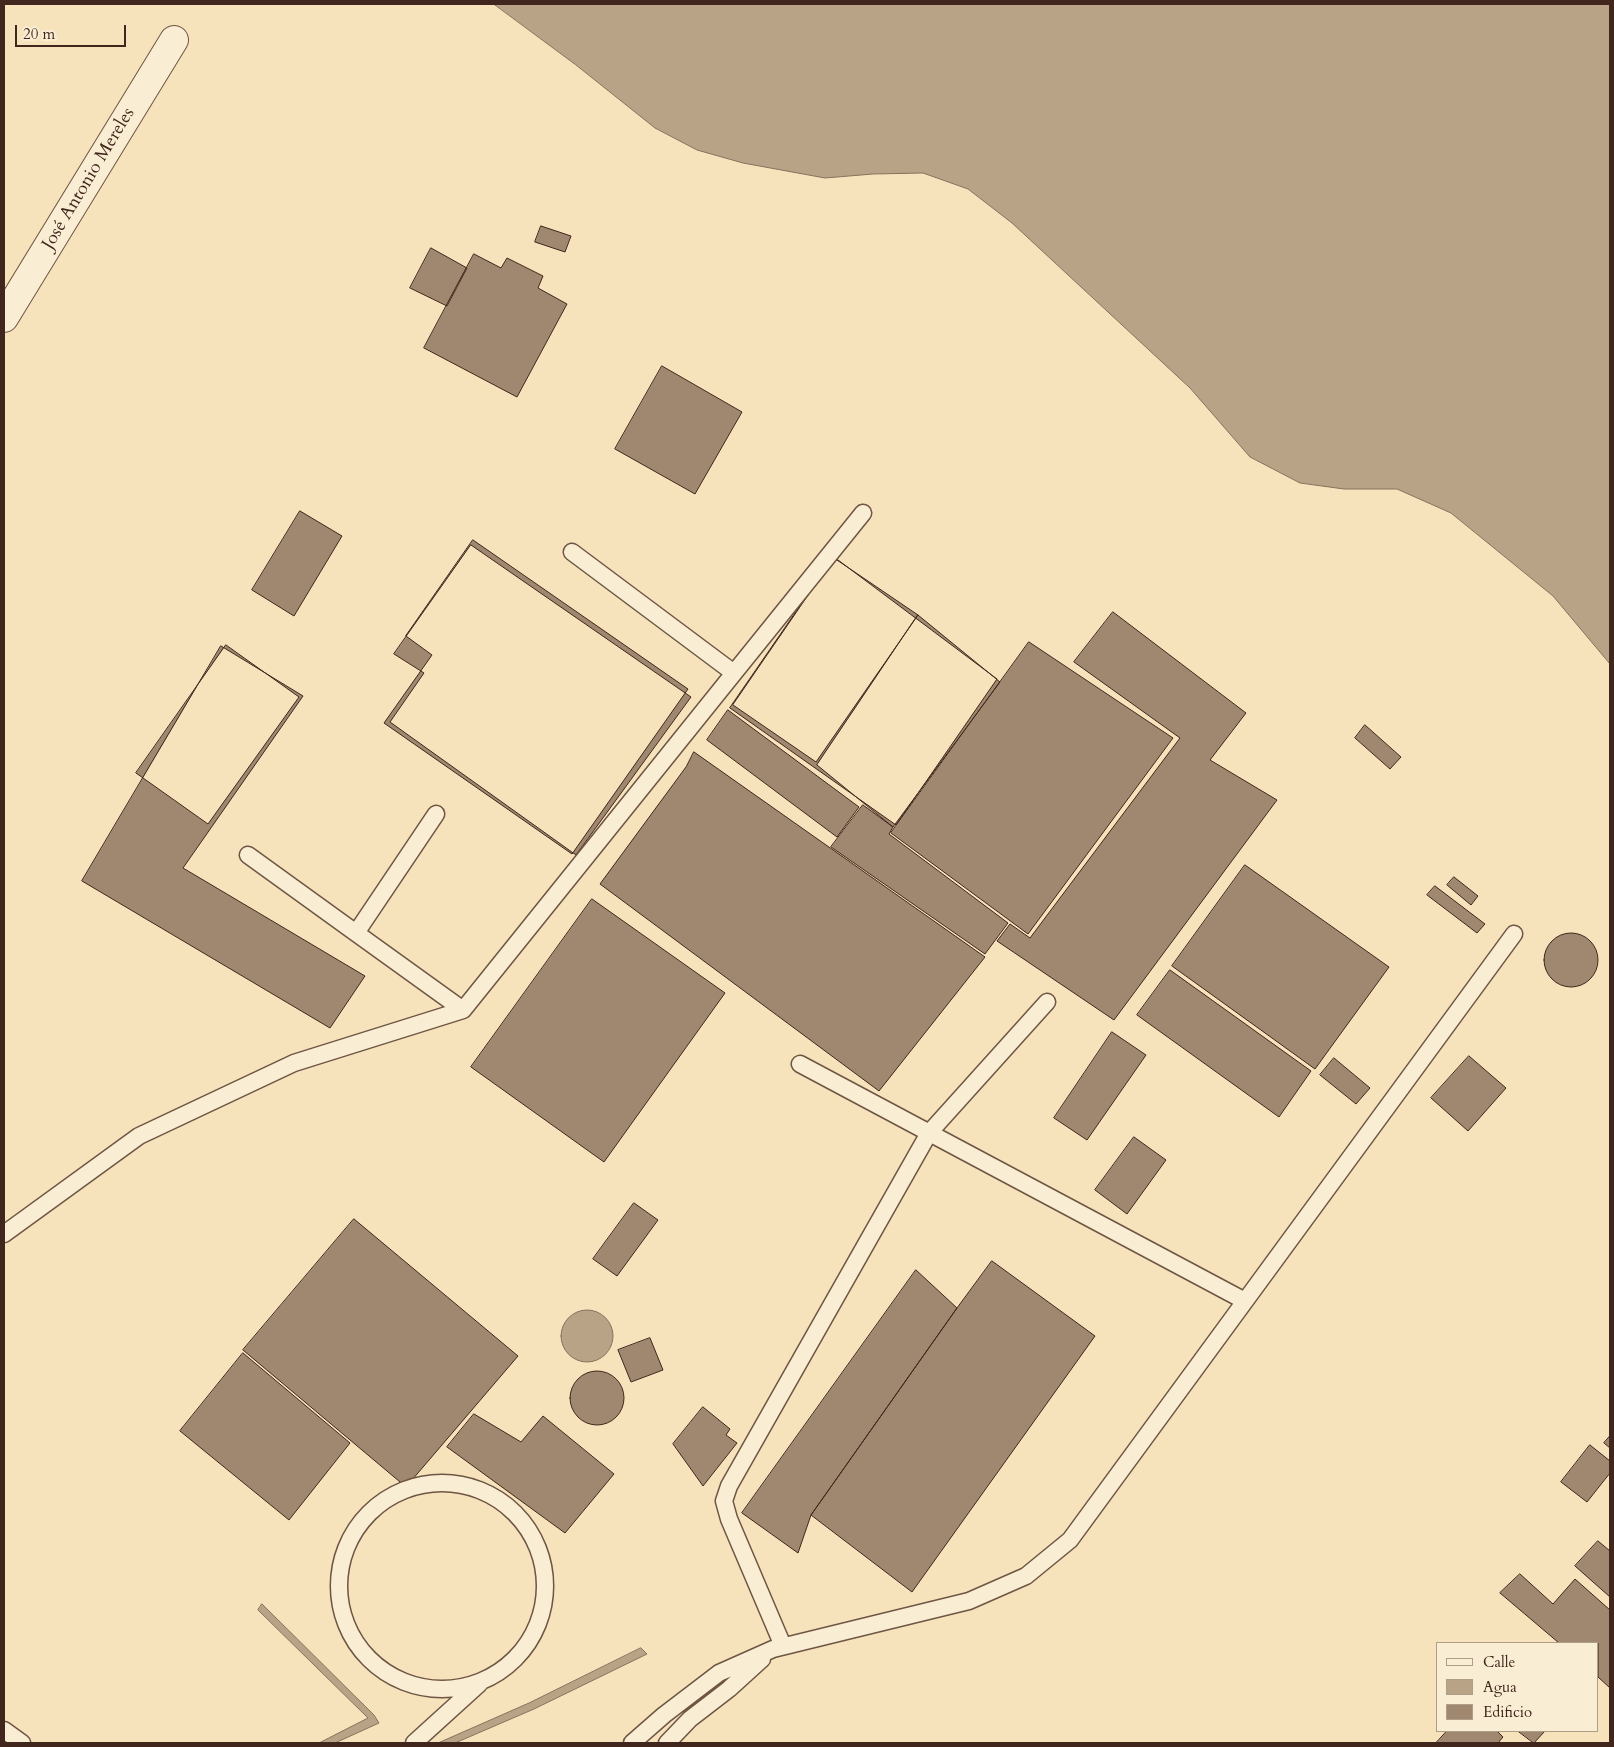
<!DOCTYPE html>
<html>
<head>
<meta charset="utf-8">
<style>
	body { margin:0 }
	#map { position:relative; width:1614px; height:1747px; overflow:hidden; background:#f6e3bc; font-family:Cardo,serif }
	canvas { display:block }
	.frame { position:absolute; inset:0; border:5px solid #40261c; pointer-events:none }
	.legend { position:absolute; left:1436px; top:1642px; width:162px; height:90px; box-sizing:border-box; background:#f9edd3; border:1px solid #af9d8a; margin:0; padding:6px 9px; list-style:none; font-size:15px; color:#40261c }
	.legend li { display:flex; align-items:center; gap:10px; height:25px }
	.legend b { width:25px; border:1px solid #af9d8a }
	.scale { position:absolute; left:15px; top:25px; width:111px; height:22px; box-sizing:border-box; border:2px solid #40261c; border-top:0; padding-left:6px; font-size:15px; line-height:18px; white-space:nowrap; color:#40261c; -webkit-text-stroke:4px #f9edd3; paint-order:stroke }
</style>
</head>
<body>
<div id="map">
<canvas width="1614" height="1747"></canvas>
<div class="frame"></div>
<ul class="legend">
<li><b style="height:6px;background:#f9edd3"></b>Calle</li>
<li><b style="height:14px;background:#b8a386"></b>Agua</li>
<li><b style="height:14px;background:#9f886f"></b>Edificio</li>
</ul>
<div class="scale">20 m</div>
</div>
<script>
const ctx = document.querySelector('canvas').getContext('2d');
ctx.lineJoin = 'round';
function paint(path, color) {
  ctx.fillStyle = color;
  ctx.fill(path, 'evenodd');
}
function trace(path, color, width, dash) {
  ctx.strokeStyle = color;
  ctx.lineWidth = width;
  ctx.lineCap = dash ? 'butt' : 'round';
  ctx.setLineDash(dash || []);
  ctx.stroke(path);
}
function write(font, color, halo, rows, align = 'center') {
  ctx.font = font + ' Cardo,serif';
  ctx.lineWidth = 5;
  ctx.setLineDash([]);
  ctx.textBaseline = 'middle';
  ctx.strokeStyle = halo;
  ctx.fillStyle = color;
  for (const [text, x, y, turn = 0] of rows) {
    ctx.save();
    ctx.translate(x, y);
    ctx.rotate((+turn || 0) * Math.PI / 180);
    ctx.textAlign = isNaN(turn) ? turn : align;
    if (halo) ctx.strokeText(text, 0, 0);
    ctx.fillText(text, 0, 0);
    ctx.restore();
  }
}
const water = new Path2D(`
	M494 4H1610V664L1553 596 1451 513 1397 489H1344L1300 483 1250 457 1190 388 1012 223 968 189 923 173 873 174 825 178 743 163 697 150 655 128 576 65Z
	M561 1336a26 26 0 1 1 52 0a26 26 0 1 1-52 0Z
	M262 1604 374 1715 379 1723 335 1743H319L368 1718 258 1610Z
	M641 1648 647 1654 534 1709 455 1743H438L529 1703Z`);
const building = new Path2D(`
	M541 226 571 236 565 252 535 242Z
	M431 248 467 268 447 306 410 288Z
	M474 254 501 268 507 258 543 276 538 288 567 304 517 397 424 348Z
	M662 366 742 412 695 494 615 449Z
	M300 511 342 536 294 616 252 590Z
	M473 540 688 689 572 854 384 723 432 655 406 636Z
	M471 545 691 697 576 855 390 722 424 673 394 654Z
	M834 557 997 679 896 825 730 708Z
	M834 558 918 615 816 762 733 705Z
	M1113 612 1246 713 1210 760 1277 800 1114 1020 997 941 1010 924 1030 938 1180 738 1074 662Z
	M918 615 1000 682 893 827 817 765Z
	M1029 642 1173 738 1028 934 891 833Z
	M226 645 299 697 208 824 136 773Z
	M221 646 303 696 183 868 365 976 330 1028 82 881Z
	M728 710 859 807 837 837 707 740Z
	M1365 725 1401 757 1390 769 1355 738Z
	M694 752 985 957 879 1091 600 884 686 767Z
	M863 805 893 827 889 834 1008 923 985 954 831 847Z
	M1245 865 1389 967 1315 1069 1172 966Z
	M1454 877 1478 896 1471 905 1447 885Z
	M1435 886 1485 924 1477 933 1427 895Z
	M592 899 725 993 604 1162 471 1067Z
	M1544 960a27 27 0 1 1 54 0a27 27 0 1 1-54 0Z
	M1170 970 1311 1071 1279 1117 1137 1015Z
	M1112 1032 1146 1055 1087 1140 1054 1118Z
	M1469 1056 1506 1088 1468 1131 1431 1098Z
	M1334 1058 1370 1088 1356 1104 1320 1075Z
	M1134 1137 1166 1160 1127 1214 1095 1190Z
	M634 1203 658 1220 617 1276 593 1259Z
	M354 1219 518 1356 406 1487 243 1350Z
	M992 1261 1095 1336 912 1592 811 1515 957 1308Z
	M916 1270 957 1308 811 1515 798 1553 742 1513Z
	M650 1338 663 1370 631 1382 618 1350Z
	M243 1353 350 1443 289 1520 180 1431Z
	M570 1398a27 27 0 1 1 54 0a27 27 0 1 1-54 0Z
	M703 1407 730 1429 726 1435 737 1443 703 1486 673 1444Z
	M474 1414 521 1442 543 1416 614 1474 565 1533 447 1447Z
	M1610 1436V1448L1604 1443Z
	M1590 1445 1610 1461V1473L1587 1502 1561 1482Z
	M1598 1541 1610 1551V1597L1575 1566Z
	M1520 1574 1553 1604 1575 1579 1610 1610V1688L1598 1677V1643H1559L1500 1593Z
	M1447 1731H1497L1503 1737 1498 1743H1436Z
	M1518 1731H1545L1534 1743Z`);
const lane = new Path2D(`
	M572 552 734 673 863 513
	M436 814 356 933 463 1010 734 673
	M248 855 356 933
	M800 1064 1245 1301
	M4 1234 139 1136 294 1063 463 1010
	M339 1586a103 103 0 1 1 206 0a103 103 0 1 1-206 0Z
	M783 1646 729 1519 724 1501 729 1486 929 1133 1047 1002
	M4 1730 22 1743
	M414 1743 479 1684
	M632 1743 664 1715 719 1673 773 1649 969 1601 1026 1576 1070 1540 1514 934
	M667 1743 690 1719 729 1689 762 1659`);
const street = new Path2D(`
	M4 318 174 40`);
const streetNames = [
	["José Antonio Mereles",89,179,-59]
];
paint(water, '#b8a386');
trace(water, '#88715c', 1);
paint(building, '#9f886f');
trace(building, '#40261c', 1);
trace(lane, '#6e5544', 19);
trace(street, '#6e5544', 30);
trace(lane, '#f9edd3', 16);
trace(street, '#f9edd3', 28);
write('18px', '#40261c', '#f9edd3', streetNames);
</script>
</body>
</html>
